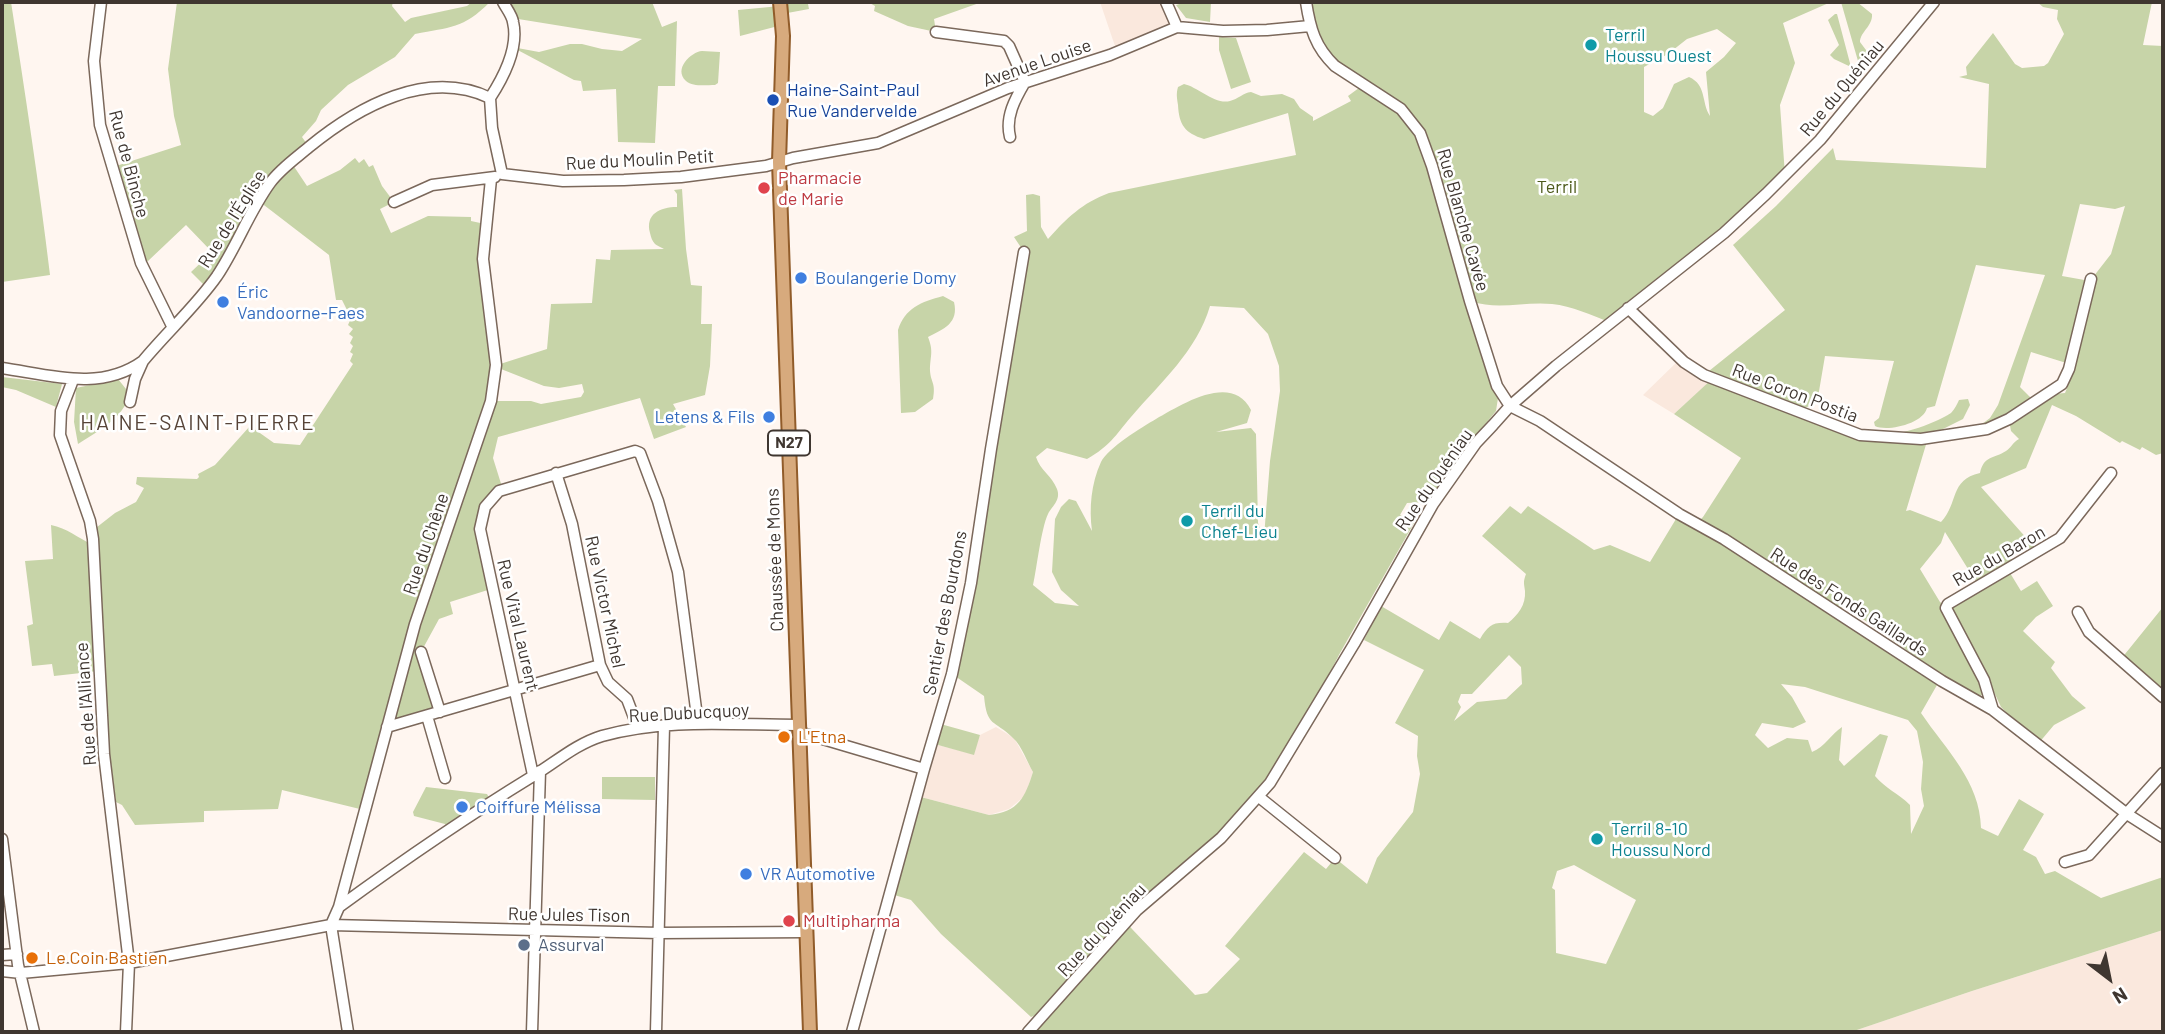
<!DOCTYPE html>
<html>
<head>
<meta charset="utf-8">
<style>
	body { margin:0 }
	#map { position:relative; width:2165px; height:1034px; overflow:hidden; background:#fff6f0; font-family:Barlow,sans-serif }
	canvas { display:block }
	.frame { position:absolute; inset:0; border:4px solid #3f3630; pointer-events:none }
	.north { position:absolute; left:2074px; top:943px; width:70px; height:70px; -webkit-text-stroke:5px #fff; paint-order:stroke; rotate:148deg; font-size:19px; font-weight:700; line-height:28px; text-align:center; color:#3f3630 }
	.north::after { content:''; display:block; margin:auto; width:24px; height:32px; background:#3f3630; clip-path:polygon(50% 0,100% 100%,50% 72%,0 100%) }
</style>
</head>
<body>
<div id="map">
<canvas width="2165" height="1034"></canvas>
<div class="frame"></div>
<div class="north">N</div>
</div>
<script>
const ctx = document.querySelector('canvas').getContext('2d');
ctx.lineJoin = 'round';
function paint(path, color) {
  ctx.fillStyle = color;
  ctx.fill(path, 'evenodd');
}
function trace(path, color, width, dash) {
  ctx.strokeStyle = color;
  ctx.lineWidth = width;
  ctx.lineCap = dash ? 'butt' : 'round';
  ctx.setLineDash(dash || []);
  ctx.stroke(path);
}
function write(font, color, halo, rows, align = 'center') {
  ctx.font = font + ' Barlow,sans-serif';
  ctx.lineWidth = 5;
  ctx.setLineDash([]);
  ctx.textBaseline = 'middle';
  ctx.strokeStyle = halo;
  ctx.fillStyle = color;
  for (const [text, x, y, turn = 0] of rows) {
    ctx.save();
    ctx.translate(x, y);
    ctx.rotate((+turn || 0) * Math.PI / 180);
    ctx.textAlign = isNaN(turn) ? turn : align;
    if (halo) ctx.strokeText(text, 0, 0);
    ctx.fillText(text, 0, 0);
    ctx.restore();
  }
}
const built = new Path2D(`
	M1100 2H1166L1176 25 1117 52Z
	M1680 359 1713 379 1674 414 1643 395Z
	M996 727 1014 738 1033 772 1025 796 1009 809 989 815 917 796 931 743 973 754 980 735Z
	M2163 930V1032H1851L1972 991Z`);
const green = new Path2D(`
	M2 2H11C25 93 39 183 50 275L2 282Z
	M177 2H393L392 6 405 22 411 18 467 6 472 2H490C463 29 450 27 415 34L395 57 348 85 321 110 316 121 302 137 309 147 291 162 307 186 340 170 355 158 359 163 364 159 369 167 373 165 382 186 394 202 380 209 391 233 428 216 471 217V221L485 224 483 242 497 365 547 349 551 304 592 303 596 259 610 260 611 250 664 249C661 247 657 246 655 244 652 241 651 237 650 233 645 214 660 207 677 207V194L674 190 682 189 686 249 691 285 702 286 701 324H712L710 366 705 395 673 404 686 427 654 439 640 398 498 437 493 458 503 490 481 518 494 588 450 602 453 614 439 619 421 652 440 712 387 727 364 810 282 790 278 809 204 811V822L135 825 122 805 116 802 99 671 54 676 52 664 32 666 27 626 33 624 25 561 53 559 51 525C67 528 78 538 93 545L92 531 115 513 136 502 144 488 136 484 137 477 197 479 199 477 198 474 215 465 250 426 274 443 300 445 353 364 350 361 353 354 350 352 353 346 350 343 353 337 349 334 353 329 348 325 351 318 342 300H336L329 255 260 202 207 288 191 272 212 252 186 225 148 261 141 263 113 167 181 145 174 116 168 69ZM501 369 544 386 559 388 582 384 584 392 581 397 541 404 531 401H491L496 378Z
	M503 2H652L662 27 677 21 675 86H658L655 143 618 142 616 89 583 91 581 81 574 80 512 47 539 52 570 44H582L602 49 622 51 642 39 512 18Z
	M780 2H835L808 4 809 9 782 14V25L740 36 738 10 780 6Z
	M868 2H982L934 19 936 32 908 26 874 11 875 6Z
	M1186 2H1211L1210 22 1186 18 1176 5Z
	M1306 2H1831L1783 23 1795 63 1780 105 1785 175 1766 194 1609 322C1591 315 1572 306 1552 304 1524 301 1498 311 1471 301L1498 398 1496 411 1456 460 1427 502 1407 503 1400 515 1414 523 1340 653 1287 756 1259 797 1126 922 1132 929 1195 995 1207 993 1240 959 1225 946 1304 852 1326 869 1335 858 1367 884 1377 858 1413 812 1420 774 1417 756 1418 736 1395 723 1424 670 1364 640 1381 606 1439 640 1450 621 1480 639C1488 626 1492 622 1508 623 1518 615 1526 605 1525 591 1524 583 1523 582 1526 574L1482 536 1510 506 1521 514 1528 506 1594 550 1610 545 1650 562 1679 514 1696 524 1703 517 1741 458 1674 414 1712 379 1704 375 1785 310 1733 245 1776 206 1833 148 1836 160 1986 168 1989 84 1959 77 1967 75 1966 67 1993 33 2015 64 2022 68 2044 66 2048 63 2064 34 2057 19 2058 10 2043 7 2037 2H2152L2143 45 2163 46V453L2156 455 2142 447 2140 450 2122 441 2120 443 2076 416 2052 405 2026 468 1981 487 2037 550 2033 552 2023 541 2006 551 2014 564 2007 568 2021 591 2037 581 2053 606 2036 617 2023 631 2055 662 2051 668 2072 696 2086 708 2054 725 2038 744 2001 707 1988 679 1982 695 1977 697 1943 676 1843 605 1837 619 1937 685 1921 713C1946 750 1980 781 1981 828L1998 836 2019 799 2044 814 2023 850 2036 857 2045 874 2055 871 2101 898 2163 877V930L1972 991 1851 1032H1028L1038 1014 1031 1017 941 934 911 900 891 894 917 796 989 815C1019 812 1025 797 1033 772 1027 762 1022 746 1013 738 994 719 987 728 984 696L952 674 1024 252 1014 237 1027 231 1026 195 1033 194 1040 196 1041 227 1048 239C1067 218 1082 203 1109 193L1296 155 1288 113 1204 139C1185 133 1179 125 1178 105 1177 98 1176 94 1178 87L1184 84C1198 87 1215 105 1230 101 1238 99 1243 93 1251 92L1261 96 1282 94 1294 99 1300 108 1313 117V121L1351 101 1348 96 1363 85 1326 58ZM1717 29 1736 43 1724 57 1706 72 1710 116C1701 102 1707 85 1689 77L1674 84 1663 108 1653 116 1644 112V67L1668 54 1687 39ZM2080 204 2115 209 2125 206 2111 254 2090 281 2062 276ZM1976 265 2045 275 1998 405 1990 418 1978 427 2009 420 2011 431 2019 439C2013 442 2011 448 2006 451 1994 459 1984 455 1980 473 1949 480 1959 503 1941 522L1910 510 1906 511 1928 438 1927 437 1963 419 1970 405 1968 399 1959 400C1957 404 1955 409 1951 413 1927 428 1890 438 1862 435 1848 433 1816 415 1802 409L1817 403 1825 356 1894 361 1879 418 1874 422 1875 426C1887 432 1923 424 1927 408L1935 406ZM1210 306 1244 308 1268 334 1279 366 1280 391 1270 461 1264 537 1258 523 1256 434 1251 428 1216 432 1247 423 1251 410C1232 372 1181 405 1156 419 1142 427 1108 448 1101 462 1091 484 1089 508 1092 531L1076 501 1069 499 1061 507 1055 519 1052 572 1061 590 1079 606 1055 603 1033 585C1037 567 1041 529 1048 514 1053 505 1061 500 1057 489 1052 476 1040 470 1036 457L1047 448 1087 459C1111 445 1114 437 1131 417 1160 383 1197 351 1210 306ZM2031 352 2076 366 2065 393 2053 394 2035 402 2020 387ZM1945 532 1978 585 1946 607 1940 602 1920 569 1941 543ZM1509 655 1521 667 1522 684 1506 699 1477 702 1454 721 1461 707 1458 702 1461 694H1472ZM1781 684 1805 687 1908 720 1917 731 1923 762 1921 789 1924 806 1911 834 1910 805C1898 793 1886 789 1875 776L1888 736 1880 734 1844 766 1839 760 1842 727C1831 734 1825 747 1812 752L1808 740 1787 738 1768 748 1755 735 1762 723 1793 728 1806 722 1792 697ZM1574 865 1636 900 1606 964 1556 953 1555 890 1552 888 1557 871Z
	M1841 2H1857L1872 14C1873 26 1860 32 1860 42L1869 54 1862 62 1858 61Z
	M1835 14H1837L1851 67 1834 59 1830 55 1839 45 1828 20Z
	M1219 37 1236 38 1251 82 1231 89 1219 50Z
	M702 51 720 52 718 83 715 85C706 85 693 87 686 81 673 69 691 52 702 51Z
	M943 296 954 302C959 323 944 329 928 337 934 352 930 356 930 371 931 383 936 383 933 399L915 412 901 413 898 330C905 308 921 302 943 296Z
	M2 377 62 384 56 407 16 390 2 387Z
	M118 379 130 394C122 420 99 430 78 444L74 422 76 388Z
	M2163 607V697L2121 659Z
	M937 723 980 735 974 755 931 743Z
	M602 777H655V800L602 799Z
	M426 787 487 794 491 801 448 829 445 824 414 816 413 812Z`);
const minor = new Path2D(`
	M101 2 94 61 100 125 141 263 172 326
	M1166 2 1177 27
	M1306 2C1310 28 1315 47 1335 66L1401 109 1420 133 1432 166 1470 301 1497 386 1510 406 1540 421 1679 514 1724 539 1942 681 1993 710 2127 814 2163 837
	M936 32 1004 41 1009 46 1025 82
	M490 98C503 78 519 47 513 22 512 15 506 8 503 2
	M490 98 492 128 502 174
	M1010 137C1005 117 1015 99 1025 82
	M502 174 563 181 624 180 681 177 766 166 793 158 878 143 1008 88 1110 55 1177 27 1223 31 1267 30 1310 26
	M394 202 432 185 495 177
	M1628 308 1684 362 1704 375 1860 435 1921 439 1987 429 2009 419 2062 384 2069 369 2091 279
	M2 368C50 375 100 392 143 361 167 332 196 306 217 276 237 246 249 212 270 183 280 169 296 158 309 147 358 107 427 68 490 98
	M73 380 61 411 60 435 90 521 93 539 104 754 129 963 126 1032
	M130 402 135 379 143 361
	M556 473 572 524 600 665 608 682 627 699 638 728
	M2078 612 2089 632 2163 697
	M421 652 440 712
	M1993 710 1984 680 1946 608 1948 604 2060 538 2111 473
	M427 716 445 778
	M387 727 600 665
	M799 732 924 769
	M533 775 480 529 485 507 499 491 635 451 640 453 658 501 678 572 698 724
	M1259 797 1335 858
	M2 839 18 965 34 1032
	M2065 862 2089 855 2163 773
	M339 907C402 861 466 817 533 776 556 762 576 744 602 736 665 718 734 725 798 725
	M331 925 339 907 415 624 491 401 496 365 483 259 491 179
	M331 925 348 1032
	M2 955 17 954
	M2 971 21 973 129 963 331 925 659 933 806 932
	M532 1032 540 771
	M656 1032 664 726
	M852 1032 924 769 952 674 971 583 991 449 1024 252
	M1028 1032 1137 910 1221 838 1270 783 1354 644 1433 504 1476 443 1493 425 1510 406 1556 366 1724 233 1766 194 1820 140 1934 2`);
const major = new Path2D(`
	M780 2 783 36 779 162 810 1032`);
const markers = [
	[1591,45,7,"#0f9aa8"],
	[773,100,7,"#1a4fb4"],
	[764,188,7,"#e0444e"],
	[801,278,7,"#3f7fe0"],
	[223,302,7,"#3f7fe0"],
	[769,417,7,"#3f7fe0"],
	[1187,521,7,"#0f9aa8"],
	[784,737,7,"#e8710a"],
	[462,807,7,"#3f7fe0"],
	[1597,839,7,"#0f9aa8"],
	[746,874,7,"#3f7fe0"],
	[789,921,7,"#e0444e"],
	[524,945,7,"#5c6f8a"],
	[32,958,7,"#e8710a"]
];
const shields = [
	[789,443,42]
];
const shieldNames = [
	["N27",789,443]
];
const cultureNames = [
	["Terril",1605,35],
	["Houssu Ouest",1605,56],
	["Terril du",1201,511],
	["Chef-Lieu",1201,532],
	["Terril 8-10",1611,829],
	["Houssu Nord",1611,850]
];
const streetNames = [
	["Avenue Louise",1037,63,-19],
	["Rue du Quéniau",1842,88,-50],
	["Rue du Moulin Petit",640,160,-3],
	["Rue de Binche",129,164,75],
	["Rue de l'Église",232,219,-58],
	["Rue Blanche Cavée",1463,220,74],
	["Rue Coron Postia",1795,393,21],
	["Rue du Quéniau",1434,480,-55],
	["Rue du Chêne",426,544,-71],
	["Rue du Baron",1999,556,-30],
	["Chaussée de Mons",775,560,-92],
	["Rue Victor Michel",605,602,78],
	["Rue des Fonds Gaillards",1849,602,33],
	["Sentier des Bourdons",945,613,-79],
	["Rue Vital Laurent",518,625,77],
	["Rue de l'Alliance",86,704,-94],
	["Rue Dubucquoy",689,713,-3],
	["Rue Jules Tison",569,915,1],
	["Rue du Quéniau",1102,930,-47]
];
const transitNames = [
	["Haine-Saint-Paul",787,90],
	["Rue Vandervelde",787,111]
];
const healthNames = [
	["Pharmacie",778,178],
	["de Marie",778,199],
	["Multipharma",803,921]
];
const parkNames = [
	["Terril",1557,187]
];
const shopNames = [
	["Boulangerie Domy",815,278],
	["Éric",237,292],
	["Vandoorne-Faes",237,313],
	["Letens & Fils",755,417,"right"],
	["Coiffure Mélissa",476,807],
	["VR Automotive",760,874]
];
const foodNames = [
	["L'Etna",798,737],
	["Le Coin Bastien",46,958]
];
const serviceNames = [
	["Assurval",538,945]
];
const quarterNames = [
	["HAINE-SAINT-PIERRE",198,423]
];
paint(built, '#fae8dd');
paint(green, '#c7d4a8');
trace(minor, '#7b685b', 13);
trace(major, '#915c2a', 16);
trace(minor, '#fff', 10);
trace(major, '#d7aa7d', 12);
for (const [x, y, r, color] of markers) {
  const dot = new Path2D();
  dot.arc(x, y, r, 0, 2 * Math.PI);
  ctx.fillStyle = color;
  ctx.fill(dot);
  trace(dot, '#fff', 2.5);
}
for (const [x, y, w] of shields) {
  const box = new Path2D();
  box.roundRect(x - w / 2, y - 12.5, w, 25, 5);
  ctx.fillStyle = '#fff';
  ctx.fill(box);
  trace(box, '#3f3630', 2);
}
write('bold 16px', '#3f3630', null, shieldNames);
write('18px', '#0d838f', '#fff', cultureNames, 'left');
write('18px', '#3f3630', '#fff', streetNames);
write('18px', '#164399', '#fff', transitNames, 'left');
write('18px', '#be3a42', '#fff', healthNames, 'left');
write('18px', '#4d5a1b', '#fff', parkNames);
write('18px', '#366cbe', '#fff', shopNames, 'left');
write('18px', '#c56008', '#fff', foodNames, 'left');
write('18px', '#4e5e75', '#fff', serviceNames, 'left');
ctx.letterSpacing = '2px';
write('21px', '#574438', '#fff', quarterNames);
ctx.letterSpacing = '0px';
</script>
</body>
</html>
